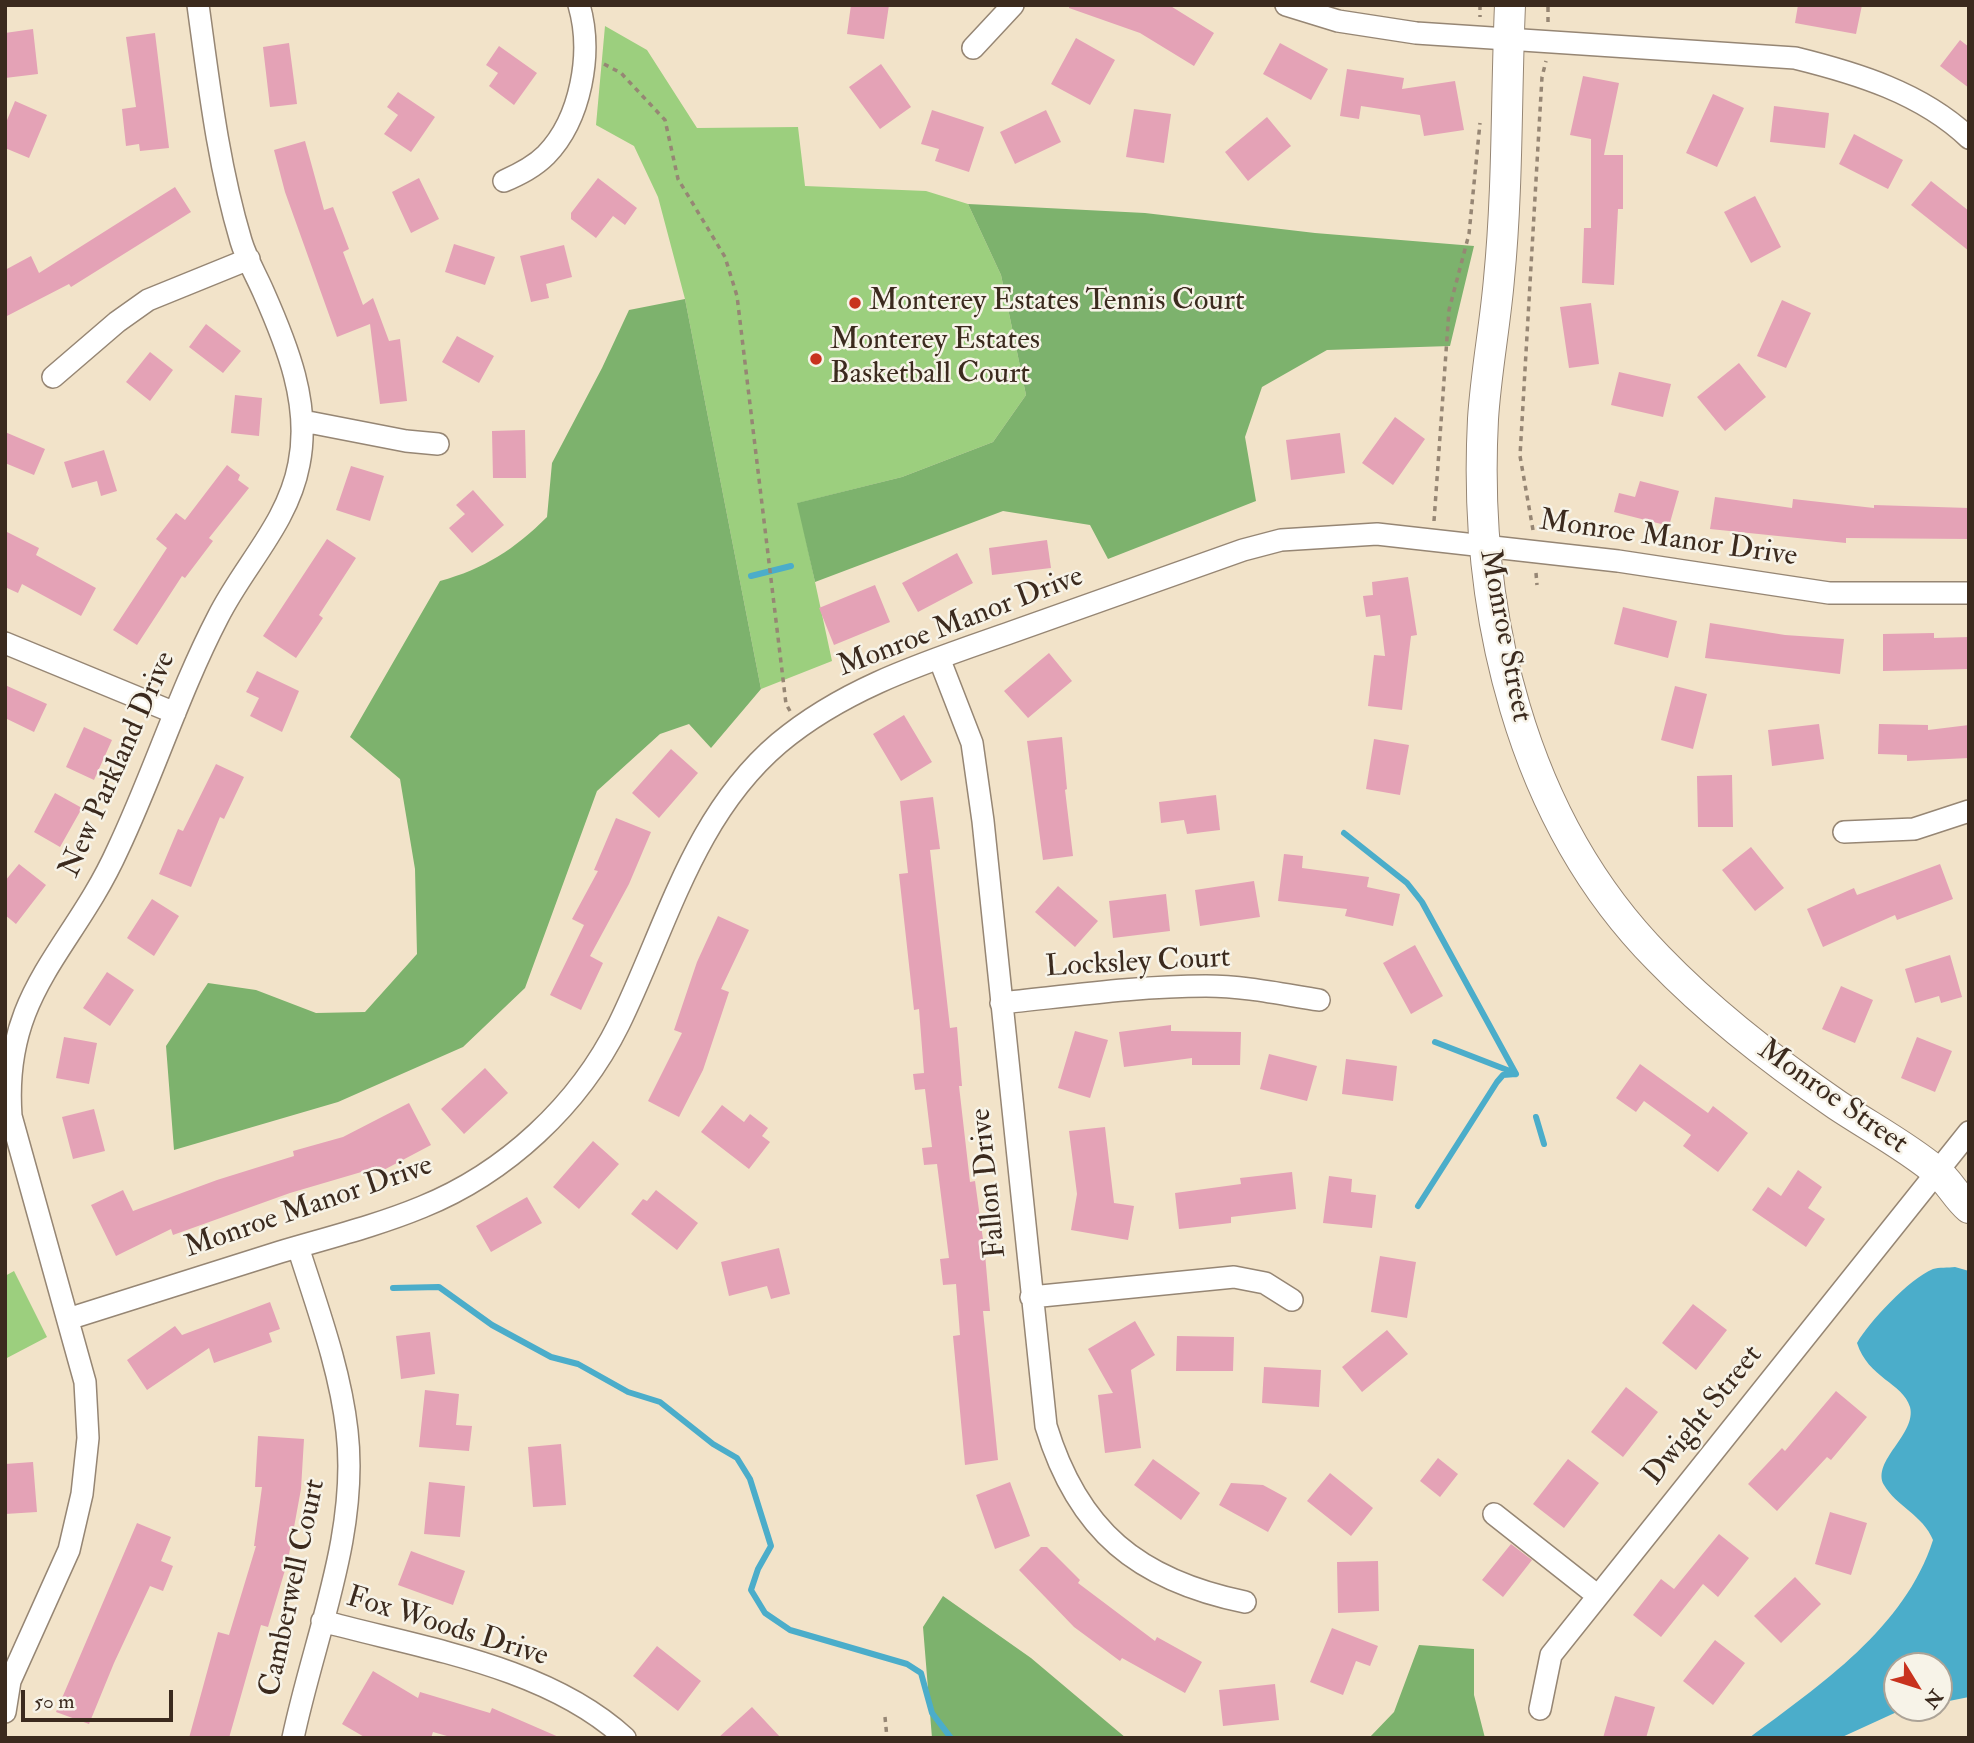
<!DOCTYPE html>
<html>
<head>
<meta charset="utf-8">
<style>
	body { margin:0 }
	#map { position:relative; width:1974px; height:1743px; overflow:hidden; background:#f2e3c9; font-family:"IM FELL Double Pica",serif }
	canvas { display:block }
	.frame { position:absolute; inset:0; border:7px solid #3b2a1e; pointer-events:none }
	.north { position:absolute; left:1883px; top:1652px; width:70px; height:70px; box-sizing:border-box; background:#f7f3e8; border:2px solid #aca397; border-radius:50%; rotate:128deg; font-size:19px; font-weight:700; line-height:28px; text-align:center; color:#3b2a1e }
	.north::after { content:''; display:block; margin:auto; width:24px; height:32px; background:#c8321e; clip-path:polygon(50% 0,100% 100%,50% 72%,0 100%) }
	.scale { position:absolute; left:21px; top:1690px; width:152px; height:32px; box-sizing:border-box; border:4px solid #3b2a1e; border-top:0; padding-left:9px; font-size:21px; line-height:24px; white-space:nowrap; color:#3b2a1e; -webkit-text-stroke:5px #f7f3e8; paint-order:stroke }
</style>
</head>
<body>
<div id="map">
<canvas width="1974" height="1743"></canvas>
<div class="frame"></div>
<div class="north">N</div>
<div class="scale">50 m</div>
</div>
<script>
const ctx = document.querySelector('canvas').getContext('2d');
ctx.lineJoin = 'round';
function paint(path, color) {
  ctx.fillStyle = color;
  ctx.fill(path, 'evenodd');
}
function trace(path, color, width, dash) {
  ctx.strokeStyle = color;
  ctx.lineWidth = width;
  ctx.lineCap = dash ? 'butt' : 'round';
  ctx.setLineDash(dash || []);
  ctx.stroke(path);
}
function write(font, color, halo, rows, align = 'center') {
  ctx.font = font + ' "IM FELL Double Pica",serif';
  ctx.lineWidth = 5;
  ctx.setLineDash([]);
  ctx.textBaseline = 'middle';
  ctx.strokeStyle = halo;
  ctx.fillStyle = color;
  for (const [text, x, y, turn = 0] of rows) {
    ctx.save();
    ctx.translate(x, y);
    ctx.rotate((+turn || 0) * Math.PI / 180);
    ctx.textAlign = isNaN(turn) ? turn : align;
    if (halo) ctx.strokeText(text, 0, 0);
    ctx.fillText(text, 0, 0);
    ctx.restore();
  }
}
const green = new Path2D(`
	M605 26 647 50 697 128 798 127 805 186 926 191 968 204 1001 275 1026 395 993 442 902 477 798 503 832 661 761 689 685 299 658 197 634 146 596 125Z
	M14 1271 47 1337 5 1359V1276Z`);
const forest = new Path2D(`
	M968 204 1145 213 1315 233 1474 246 1450 346 1327 350 1262 387 1245 437 1256 501 1108 559 1090 525 1003 511 815 582 797 503 902 477 993 442 1026 395 1001 275Z
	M685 299 761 689 711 748 689 724 660 734 597 791 525 988 463 1047 338 1102 174 1150 166 1046 208 983 256 990 316 1013 365 1012 417 954 415 869 400 779 350 737 440 581C484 569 515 549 547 517L552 463 602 368 629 310Z
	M943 1596 1031 1658 1126 1738H932L923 1627Z
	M1419 1645 1474 1649V1695L1485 1738H1369L1394 1712Z`);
const water = new Path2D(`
	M1955 1267 1969 1271V1697L1939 1703V1666H1897V1708H1912L1899 1711 1840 1738H1749C1820 1685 1905 1628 1933 1540 1923 1515 1896 1506 1884 1485 1871 1461 1917 1434 1910 1407 1903 1383 1868 1378 1857 1343 1869 1322 1909 1279 1933 1269 1939 1267 1948 1268 1955 1267Z`);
const stream = new Path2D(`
	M751 576 791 566
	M1344 833 1407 883 1422 902 1516 1074
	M1435 1042 1515 1073
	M1536 1117 1544 1144
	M1418 1206 1497 1082 1503 1075 1516 1074
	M393 1288 439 1287 492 1325 551 1357 578 1364 628 1392 660 1402 713 1444 737 1458 750 1479 771 1546 758 1569 751 1590 765 1613 790 1630 907 1664 921 1673 932 1713 951 1738`);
const building = new Path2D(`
	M851 5H889L884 39 847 34Z
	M1069 5H1169L1214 33 1194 66 1140 33 1069 8Z
	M1798 5H1862L1856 34 1795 23Z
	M33 29 38 74 5 78V33Z
	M155 33 169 148 140 151 139 144 126 146 122 109 136 107 126 37Z
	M1076 38 1115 60 1090 105 1051 84Z
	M1960 40 1969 47V88L1940 66Z
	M289 43 297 104 270 107 263 47Z
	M1280 43 1328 69 1311 100 1263 74Z
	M499 46 537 73 514 105 489 86 498 73 486 65Z
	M881 64 911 107 880 129 849 87Z
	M1347 69 1404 78 1402 89 1455 81 1464 130 1424 136 1420 115 1361 106 1359 119 1340 116Z
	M1583 76 1619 83 1604 155H1623V209H1618L1614 285 1582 283 1584 228H1591V139L1570 135Z
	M398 92 435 117 411 152 384 134 398 115 387 107Z
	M1713 94 1744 108 1717 167 1686 153Z
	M15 101 47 115 29 158 5 148V125Z
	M1774 106 1829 113 1825 148 1770 142Z
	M1134 109 1171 114 1164 163 1126 157Z
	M932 110 984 127 969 172 935 161 939 149 921 144Z
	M1046 110 1061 142 1015 164 1000 132Z
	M1267 117 1291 146 1248 181 1225 152Z
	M1854 134 1903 160 1888 189 1839 164Z
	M305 141 324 210 333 207 349 249 343 252 363 305 373 298 389 341 400 339 407 401 380 404 370 324 337 337 285 192 274 150Z
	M419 178 439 219 411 233 392 192Z
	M598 178 637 208 625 225 613 216 596 238 571 219V213Z
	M1931 181 1969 211V251L1911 205Z
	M175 187 191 212 71 287 69 284 5 317V270L31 256 39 273Z
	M1755 196 1781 247 1751 263 1724 212Z
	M454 244 495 257 485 285 445 272Z
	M564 245 572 277 546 284 549 298 531 302 520 256Z
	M1782 300 1811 313 1786 368 1757 356Z
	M1591 303 1599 364 1569 368 1560 307Z
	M206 324 241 351 223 373 189 347Z
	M457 336 494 356 479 383 442 362Z
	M150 352 173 370 150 401 126 382Z
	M1739 363 1766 397 1725 431 1697 397Z
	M1619 372 1671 384 1663 417 1611 405Z
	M235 395 262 398 259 436 231 433Z
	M1395 417 1425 439 1393 485 1362 463Z
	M525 430 526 478H493L492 431Z
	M5 432 45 449 34 475 5 463Z
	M1340 433 1345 473 1291 480 1286 440Z
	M104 450 117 491 101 496 97 481 72 488 64 462Z
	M227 465 240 475 238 480 249 488 209 538 213 541 185 578 182 576 137 645 113 630 167 548 156 539 176 513 185 520Z
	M351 466 384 476 370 521 336 510Z
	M1640 481 1679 491 1669 526 1614 512 1619 493 1635 497Z
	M473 490 504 525 472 553 449 528 465 514 456 505Z
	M1715 497 1792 508 1793 499 1874 508V505L1969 508V539L1846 538V543L1710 529Z
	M5 531 39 548 36 555 96 588 81 616 22 584 18 593 5 587Z
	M327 539 356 558 319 615 323 618 296 658 263 636Z
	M1047 540 1051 568 992 575 989 548Z
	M957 553 973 583 918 612 902 583Z
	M1408 577 1417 635 1411 636 1402 710 1368 706 1374 655 1385 656 1380 615 1366 617 1363 596 1373 595 1372 582Z
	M875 585 890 622 834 645 819 608Z
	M1623 607 1677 621 1668 658 1614 644Z
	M1710 623 1785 635 1844 639 1840 674 1705 658Z
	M1934 633V638L1969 637V669L1883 671V634Z
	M1049 653 1072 681 1028 718 1004 691Z
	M257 671 299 691 282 732 250 716 259 698 246 692Z
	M5 685 47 704 34 732 5 718Z
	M1675 686 1707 694 1693 749 1661 740Z
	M904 715 932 762 901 781 873 734Z
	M1819 724 1824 759 1772 766 1768 730Z
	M1879 724 1928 725V730L1969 725V758L1907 761V755L1878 754Z
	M84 727 112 740 94 780 66 767Z
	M1062 737 1067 789 1065 790 1073 856 1043 860 1027 741Z
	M1374 739 1409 745 1400 795 1366 789Z
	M671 749 698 773 659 818 632 793Z
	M216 764 244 777 224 819 220 817 191 887 159 874 178 829 183 831Z
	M1732 775 1733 827H1698L1697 776Z
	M55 793 82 808 60 847 34 832Z
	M1216 795 1220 830 1187 834 1184 820 1161 823 1159 802Z
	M933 797 940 849 930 850 950 1028 957 1027 962 1086H959L970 1182 975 1181 985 1254 990 1311H983L998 1460 965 1465 953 1336 960 1335 956 1284 943 1285 940 1259 949 1258 937 1164 924 1165 922 1148 932 1147 925 1089 915 1090 913 1074 924 1073 919 1009 914 1010 899 874 908 873 900 801Z
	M616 818 651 832 629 884 590 956 603 963 581 1010 550 995 584 925 572 919 598 871 594 870Z
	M1751 847 1784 888 1755 911 1722 870Z
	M1284 854 1303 856 1302 868 1369 877 1367 887 1400 894 1393 926 1345 916 1347 909 1278 901Z
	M19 864 46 885 16 924 5 915V881Z
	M1940 864 1953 899 1897 920 1895 915 1823 947 1807 909 1854 888 1857 895Z
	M1254 881 1260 917 1200 926 1195 890Z
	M1058 886 1098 921 1075 947 1035 912Z
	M1166 894 1170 931 1113 938 1109 901Z
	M152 899 179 916 154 956 127 938Z
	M718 916 749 930 721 989 729 992 703 1070 679 1117 648 1101 682 1033 674 1030 697 962Z
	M1415 945 1443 996 1411 1014 1383 963Z
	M1950 955 1962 997 1941 1003 1939 996 1915 1003 1905 969Z
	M107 972 134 990 110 1026 83 1008Z
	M1841 986 1873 1000 1855 1043 1822 1029Z
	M1171 1025V1031L1241 1032 1240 1065H1192V1058L1124 1067 1119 1032Z
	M1075 1031 1108 1040 1090 1098 1058 1088Z
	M64 1037 97 1043 89 1084 56 1078Z
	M1917 1037 1952 1051 1935 1092 1901 1078Z
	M1269 1054 1317 1066 1307 1101 1260 1089Z
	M1346 1059 1397 1066 1393 1101 1342 1094Z
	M1640 1064 1708 1113 1713 1106 1748 1133 1718 1172 1683 1146 1691 1135 1644 1101 1636 1112 1616 1098Z
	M485 1068 508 1093 464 1134 441 1109Z
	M409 1103 431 1145 378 1173 375 1168 290 1193 173 1235 171 1229 116 1256 91 1205 123 1190 133 1211 217 1180 294 1156 293 1151 343 1137Z
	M722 1105 744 1122 750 1114 768 1128 762 1136 770 1142 749 1169 701 1132Z
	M94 1109 105 1151 73 1159 62 1117Z
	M1105 1127 1114 1203 1134 1206 1128 1240 1071 1230 1077 1194 1069 1131Z
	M593 1141 619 1164 579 1209 553 1187Z
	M1798 1170 1822 1187 1808 1208 1825 1219 1806 1247 1752 1210 1768 1187 1781 1196Z
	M1292 1172 1296 1209 1231 1217V1223L1179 1229 1175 1193 1241 1184 1240 1178Z
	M1329 1176 1352 1179 1351 1192 1376 1195 1372 1228 1323 1223Z
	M656 1190 698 1223 677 1250 631 1214 643 1199 647 1201Z
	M527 1197 542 1223 491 1252 476 1226Z
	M779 1248 790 1294 771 1299 767 1286 729 1296 721 1262Z
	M1380 1256 1416 1262 1407 1318 1371 1312Z
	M270 1302 280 1329 269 1333 272 1342 214 1363 209 1348 147 1390 127 1360 175 1326 182 1335Z
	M1693 1304 1727 1330 1696 1370 1662 1343Z
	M1135 1321 1155 1355 1131 1370 1141 1448 1105 1453 1098 1395 1113 1393 1088 1349Z
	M1387 1330 1408 1354 1362 1392 1342 1367Z
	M430 1332 435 1374 401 1379 396 1336Z
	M1177 1336 1234 1337 1233 1371H1176Z
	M1264 1367 1321 1370 1319 1407 1262 1403Z
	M1626 1387 1658 1412 1623 1457 1591 1432Z
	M425 1390 459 1394 456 1425 472 1426 469 1451 419 1447Z
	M1836 1391 1867 1417 1831 1460 1827 1457 1777 1511 1748 1484 1782 1448 1785 1451Z
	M258 1436 304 1439 301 1489 288 1560 268 1627 261 1625 229 1738H189L218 1632 229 1635 256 1546H254L262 1487H255Z
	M561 1444 566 1505 533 1507 528 1447Z
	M1438 1458 1458 1474 1440 1497 1420 1481Z
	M1153 1459 1200 1493 1181 1520 1134 1485Z
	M1568 1459 1599 1483 1564 1528 1533 1504Z
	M33 1462 37 1512 5 1514V1464Z
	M1330 1473 1373 1508 1351 1536 1307 1501Z
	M429 1482 465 1486 460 1537 424 1534Z
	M1010 1482 1030 1536 995 1549 976 1495Z
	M1231 1483 1263 1485 1287 1498 1268 1532 1219 1505Z
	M1830 1512 1867 1523 1851 1575 1815 1564Z
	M137 1523 171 1537 161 1561 173 1566 163 1591 150 1586 114 1663 89 1724 56 1712Z
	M1719 1534 1749 1558 1718 1597 1703 1584 1661 1637 1633 1615 1661 1579 1674 1589Z
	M1511 1544 1532 1560 1503 1597 1482 1580Z
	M1041 1547H1047L1080 1580 1078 1583 1155 1641 1157 1637 1202 1662 1185 1693 1122 1658 1120 1661 1074 1627 1019 1570Z
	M411 1551 465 1571 453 1605 398 1585Z
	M1378 1561 1379 1611 1338 1613 1337 1562Z
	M1795 1577 1821 1604 1781 1643 1754 1616Z
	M1332 1628 1378 1646 1370 1666 1356 1661 1343 1695 1310 1682Z
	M1715 1640 1745 1663 1713 1705 1683 1681Z
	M657 1646 701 1681 678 1711 633 1676Z
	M373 1671 418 1698 420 1692 490 1713 492 1708 561 1738H454L433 1732 431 1738H366L342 1724Z
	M1275 1684 1279 1720 1223 1726 1219 1690Z
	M1615 1696 1655 1707 1646 1738H1603Z
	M752 1707 781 1738H718Z`);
const path = new Path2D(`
	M1480 5V17
	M1548 22V5
	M604 64 621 73 665 120 678 179 725 257 737 296 786 704 790 711
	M1434 521 1449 310 1469 234 1480 123
	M1533 530 1520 456 1542 77 1546 61
	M1536 573 1537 585
	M885 1717 887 1738`);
const street = new Path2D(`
	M1286 5 1338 21 1416 33 1795 58C1856 73 1922 93 1969 138
	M973 48 1013 5
	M504 181C520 174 534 167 546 155 581 119 593 53 579 5
	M53 377 117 322 148 300 249 259
	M303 421 406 441 438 444
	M5 643 175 713
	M939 658 972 743 983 821 1046 1426C1078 1531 1138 1580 1245 1602
	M1844 832 1914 829 1969 811
	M1001 1003C1069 996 1138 986 1206 986 1244 986 1281 994 1319 1000
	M1031 1297 1234 1277 1265 1283 1292 1300
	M68 1319C138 1297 209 1275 280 1252 327 1238 376 1226 422 1207 506 1173 579 1105 619 1024 667 926 693 816 779 743 847 686 930 661 1012 632 1089 605 1166 577 1243 550L1281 540 1377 534 1618 561 1829 593H1969
	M1494 1514 1598 1596
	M322 1621C421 1648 547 1666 625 1738
	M1540 1709 1551 1655 1969 1132
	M5 1712 10 1681 69 1550 82 1494 88 1438 85 1382 11 1116C2 992 72 951 118 849 154 773 179 692 218 617 244 565 288 523 299 464 311 404 287 345 263 291 256 275 246 258 241 241 218 164 209 85 198 5
	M293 1738C314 1638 359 1534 347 1431 340 1368 317 1307 298 1247`);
const secondary = new Path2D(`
	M1510 5C1506 96 1508 188 1499 279 1495 326 1486 372 1483 419 1473 610 1520 818 1658 958 1712 1014 1773 1061 1837 1105 1870 1127 1906 1146 1936 1171 1949 1181 1956 1197 1969 1208`);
const markers = [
	[855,303,7,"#c8321e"],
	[816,359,7,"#c8321e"]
];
const poiNames = [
	["Monterey Estates Tennis Court",869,303],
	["Monterey Estates",830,342],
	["Basketball Court",830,376]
];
const streetNames = [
	["Monroe Manor Drive",1668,540,8],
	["Monroe Manor Drive",961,623,-21],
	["Monroe Street",1504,636,79],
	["New Parkland Drive",119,765,-66],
	["Locksley Court",1138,964,-3],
	["Monroe Street",1832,1098,35],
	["Fallon Drive",990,1183,-96],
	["Monroe Manor Drive",309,1208,-19],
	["Dwight Street",1704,1416,-51],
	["Camberwell Court",294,1588,-78],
	["Fox Woods Drive",447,1628,17]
];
paint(green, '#9ccf7e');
paint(forest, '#7db26d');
paint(water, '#4badca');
trace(stream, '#4badca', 6);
paint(building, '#e4a2b6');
trace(street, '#968674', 24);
trace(secondary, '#968674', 32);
trace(path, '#968674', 3.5, [5, 5]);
trace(street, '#fff', 21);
trace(secondary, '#fff', 30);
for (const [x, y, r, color] of markers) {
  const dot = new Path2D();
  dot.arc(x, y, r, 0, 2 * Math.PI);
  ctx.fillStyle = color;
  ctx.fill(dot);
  trace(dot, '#f7f3e8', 2.5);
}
write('30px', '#3b2a1e', '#f7f3e8', poiNames, 'left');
write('30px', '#3b2a1e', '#f7f3e8', streetNames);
</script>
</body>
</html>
